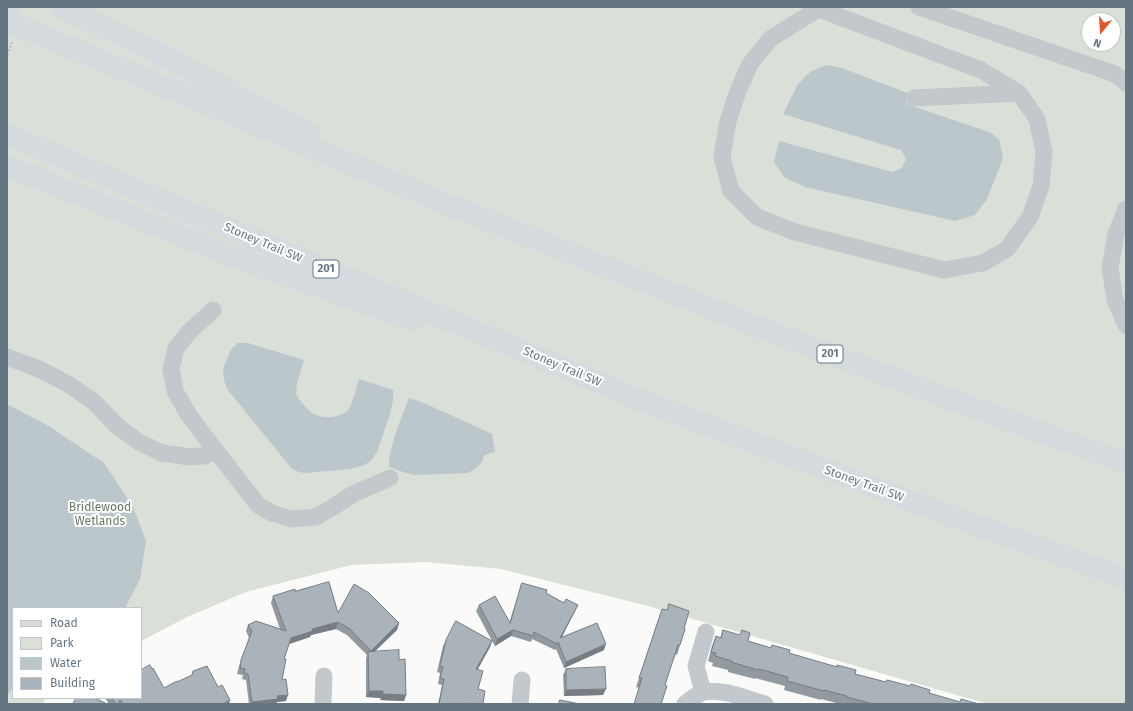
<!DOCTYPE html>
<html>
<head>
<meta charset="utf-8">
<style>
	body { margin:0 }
	#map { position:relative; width:1133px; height:711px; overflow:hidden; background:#fafaf8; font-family:"Fira Sans",sans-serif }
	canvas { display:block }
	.frame { position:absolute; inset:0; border:8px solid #657683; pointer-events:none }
	.legend { position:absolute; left:12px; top:607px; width:130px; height:92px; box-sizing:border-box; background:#fff; border:1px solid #c1c8cd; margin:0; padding:5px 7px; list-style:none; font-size:12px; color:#657683 }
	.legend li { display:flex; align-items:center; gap:8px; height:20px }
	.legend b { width:20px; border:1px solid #c1c8cd }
	.north { position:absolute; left:1081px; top:12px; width:40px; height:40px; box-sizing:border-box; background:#fff; border:1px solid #c1c8cd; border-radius:50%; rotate:198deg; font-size:11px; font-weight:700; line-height:16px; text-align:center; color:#657683 }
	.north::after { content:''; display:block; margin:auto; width:14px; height:18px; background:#e4572e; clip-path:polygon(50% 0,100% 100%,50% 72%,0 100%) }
</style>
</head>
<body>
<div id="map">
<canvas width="1133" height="711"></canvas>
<div class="frame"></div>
<ul class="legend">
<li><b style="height:5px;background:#d6dbdf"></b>Road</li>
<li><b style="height:11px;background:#dadfd7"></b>Park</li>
<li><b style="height:11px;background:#bbc7cb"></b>Water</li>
<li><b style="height:11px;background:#aab3b9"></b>Building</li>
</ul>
<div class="north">N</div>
</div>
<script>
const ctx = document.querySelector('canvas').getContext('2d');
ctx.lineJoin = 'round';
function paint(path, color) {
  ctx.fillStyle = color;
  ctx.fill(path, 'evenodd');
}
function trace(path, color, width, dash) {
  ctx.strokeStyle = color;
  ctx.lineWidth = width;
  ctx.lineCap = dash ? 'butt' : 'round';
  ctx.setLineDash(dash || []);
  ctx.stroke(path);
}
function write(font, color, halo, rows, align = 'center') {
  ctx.font = font + ' "Fira Sans",sans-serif';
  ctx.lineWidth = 4;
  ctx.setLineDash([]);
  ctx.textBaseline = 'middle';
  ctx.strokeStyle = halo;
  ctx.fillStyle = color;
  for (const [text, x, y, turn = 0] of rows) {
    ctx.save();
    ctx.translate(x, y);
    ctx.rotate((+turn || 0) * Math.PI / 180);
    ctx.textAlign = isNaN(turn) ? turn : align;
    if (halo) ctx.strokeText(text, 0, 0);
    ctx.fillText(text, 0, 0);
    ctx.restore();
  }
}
const green = new Path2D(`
	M7 7H1126V704H988L648 606 501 569 426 562 351 565 246 592 187 617 141 641V608H13V698H46L42 704H7ZM1089 20H1113V44H1089Z`);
const water = new Path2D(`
	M826 65 842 68 907 93 906 104 989 132 999 139 1003 158 987 199 975 215 955 221 805 187 785 178 774 162 779 141 892 172 902 168 906 159 901 150 783 114 798 84 810 72Z
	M238 343H248L304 360 297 383 296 394C305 408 313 419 333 417 338 416 345 414 349 409 352 404 357 386 359 379L393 390V400L390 414 377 452 371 461 364 465 350 469 305 473 299 472 292 469 228 390 224 381 223 368 232 348Z
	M409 398 424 403 492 434 495 452 490 453 484 456 482 462 476 468 468 473 415 475 406 473 389 467C388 451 402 415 409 398Z
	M7 404 50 427 104 463 133 507 146 541 140 579 125 608H13V688L7 695Z`);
const path = new Path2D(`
	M7 55 12 42`);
const minor = new Path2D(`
	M919 7 1115 74 1126 83
	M819 9 981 70 1019 93 1037 119 1044 152 1041 186 1030 217 1007 249 983 263 944 270 795 232 757 217 731 191 722 157 728 121 738 91 750 64 770 39 821 7
	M914 98 1019 93
	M1126 209 1116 234 1110 268 1115 300 1126 325
	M213 310 190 331 176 348 171 369 175 391 188 414 206 438 258 505 272 513 291 519 316 517 333 507 353 494 390 478
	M7 357 39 369 68 384 94 402 117 426 139 442 162 453 190 457 199 456H205L215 449
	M703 692C722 688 747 699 765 704
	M323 704 324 676
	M520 704 522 680
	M685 704 694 697 703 692 696 666 706 632`);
const major = new Path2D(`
	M7 9 8 7`);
const highway = new Path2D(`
	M61 7 162 55 233 93 309 133
	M7 21 449 205 753 325 941 396 1126 463
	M7 134 168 203 645 402 989 530 1126 578
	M7 166 234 257 413 320`);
const wall = new Path2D(`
	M522 583 546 593 564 603 578 605 575 611 561 638 604 650 564 668 556 649 555 650 532 639 531 642 511 636 495 646 492 641 490 647 477 670 478 689 483 704H438L442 685 438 684 440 673 437 672 443 646 446 640 492 641 476 611 479 605 509 623Z
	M295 591 338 613 399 623 397 630 374 652 399 660 406 695 404 701 380 700 381 698 366 697V658L367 655 347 635 336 629 311 635 310 637 289 644 284 659 282 680 286 701 277 702 276 704H249L246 680 242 679 243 675 237 674 239 666 249 638 246 631 248 625 280 629 271 603 273 596Z
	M662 609 684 629H685L677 655 675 654 665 685 639 688 636 687Z
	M723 630 748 641 789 653 855 674 959 702 979 704H840L821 699V700L784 690 785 686 755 678V679L728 672V670L712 666 713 663 708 661 712 646 716 636 720 638Z
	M566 669 603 695 564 696 563 675Z
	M177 682 218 687 229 704H109L105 698H141Z`);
const shadedWall = new Path2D(`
	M578 605 558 645 560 638Z
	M338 622 336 629 311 635 310 637 289 644 291 638 312 629Z
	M399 623 397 630 369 657 371 651Z
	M513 630 511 636 495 646 497 639Z
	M492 641 490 647 474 676 476 669Z
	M606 644 604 650 564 668 566 662Z
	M606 689 603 695 564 696 566 690Z
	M369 691H383L381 698 366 697Z
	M383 694 406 695 404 701 380 700Z
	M288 695 286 701 277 702 276 704H251L252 702 277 696Z
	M230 700 229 704H223Z`);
const building = new Path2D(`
	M329 582 338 613 354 584 369 593 399 623 371 651 350 629 338 622 312 629 313 631 291 638 284 659H286L282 680 286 679 288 695 277 696 278 699 252 702 248 674 244 673 245 669 240 668 241 660 252 631 248 625 256 621 286 631 273 596 295 589V591Z
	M522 583 547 590 546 593 564 603 566 599 578 605 560 638 597 623 606 644 566 662 558 642 557 644 534 632 533 636 513 630 497 639 479 605 495 596 510 623Z
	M669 604 689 611 684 629H685L680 645H678L665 685 667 686 661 704H634L642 678H639L662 609 667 610Z
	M456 621 492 641 476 669 483 671 478 689 485 691 483 704H472L467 703V704H439L444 679 440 678 443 667 440 666 446 640Z
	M723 630 740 635 742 630 750 633 748 641 771 648 772 645 790 650 789 653 837 667V665L856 670 855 674 886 682 887 680 910 686 911 684 930 690 929 693 960 702 961 699 979 704H873L847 697V696L824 690V691L787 681 788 677 759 669 758 670 731 662 732 661 715 656 716 653 711 652 716 636 721 638Z
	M399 650V660L405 659 406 695 383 694V691H369L368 652Z
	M150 665 152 669 153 668 164 688 177 681V682L192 675 193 671 207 666 218 687 222 685 230 700 223 704H147L146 703 144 704H123L120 700 118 704H116L112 698H141V670Z
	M605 667 606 689 566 690V669Z
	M76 698H95L107 704H73Z
	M560 700 580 704H559Z`);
const shields = [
	[326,269,26],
	[830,354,26]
];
const shieldNames = [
	["201",326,269],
	["201",830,354]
];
const streetNames = [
	["Stoney Trail SW",263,243,23],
	["Stoney Trail SW",562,367,23],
	["Stoney Trail SW",864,484,20]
];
const parkNames = [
	["Bridlewood",100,508],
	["Wetlands",100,522]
];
paint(green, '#dadfd7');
paint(water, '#bbc7cb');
trace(path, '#bbbfc2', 2.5, [2, 2]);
trace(minor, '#c3c8cc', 17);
trace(major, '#d6dbdf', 22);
trace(highway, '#d6dbdf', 22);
paint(wall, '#929a9f');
paint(shadedWall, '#777d82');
paint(building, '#aab3b9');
trace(building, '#777d82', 1);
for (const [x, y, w] of shields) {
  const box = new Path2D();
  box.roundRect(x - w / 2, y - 9, w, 18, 3);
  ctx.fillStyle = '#fff';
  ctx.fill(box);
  trace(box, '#657683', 1);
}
write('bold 11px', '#657683', null, shieldNames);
write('12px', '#657683', '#fff', streetNames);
write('12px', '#687a64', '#fff', parkNames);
</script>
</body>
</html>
